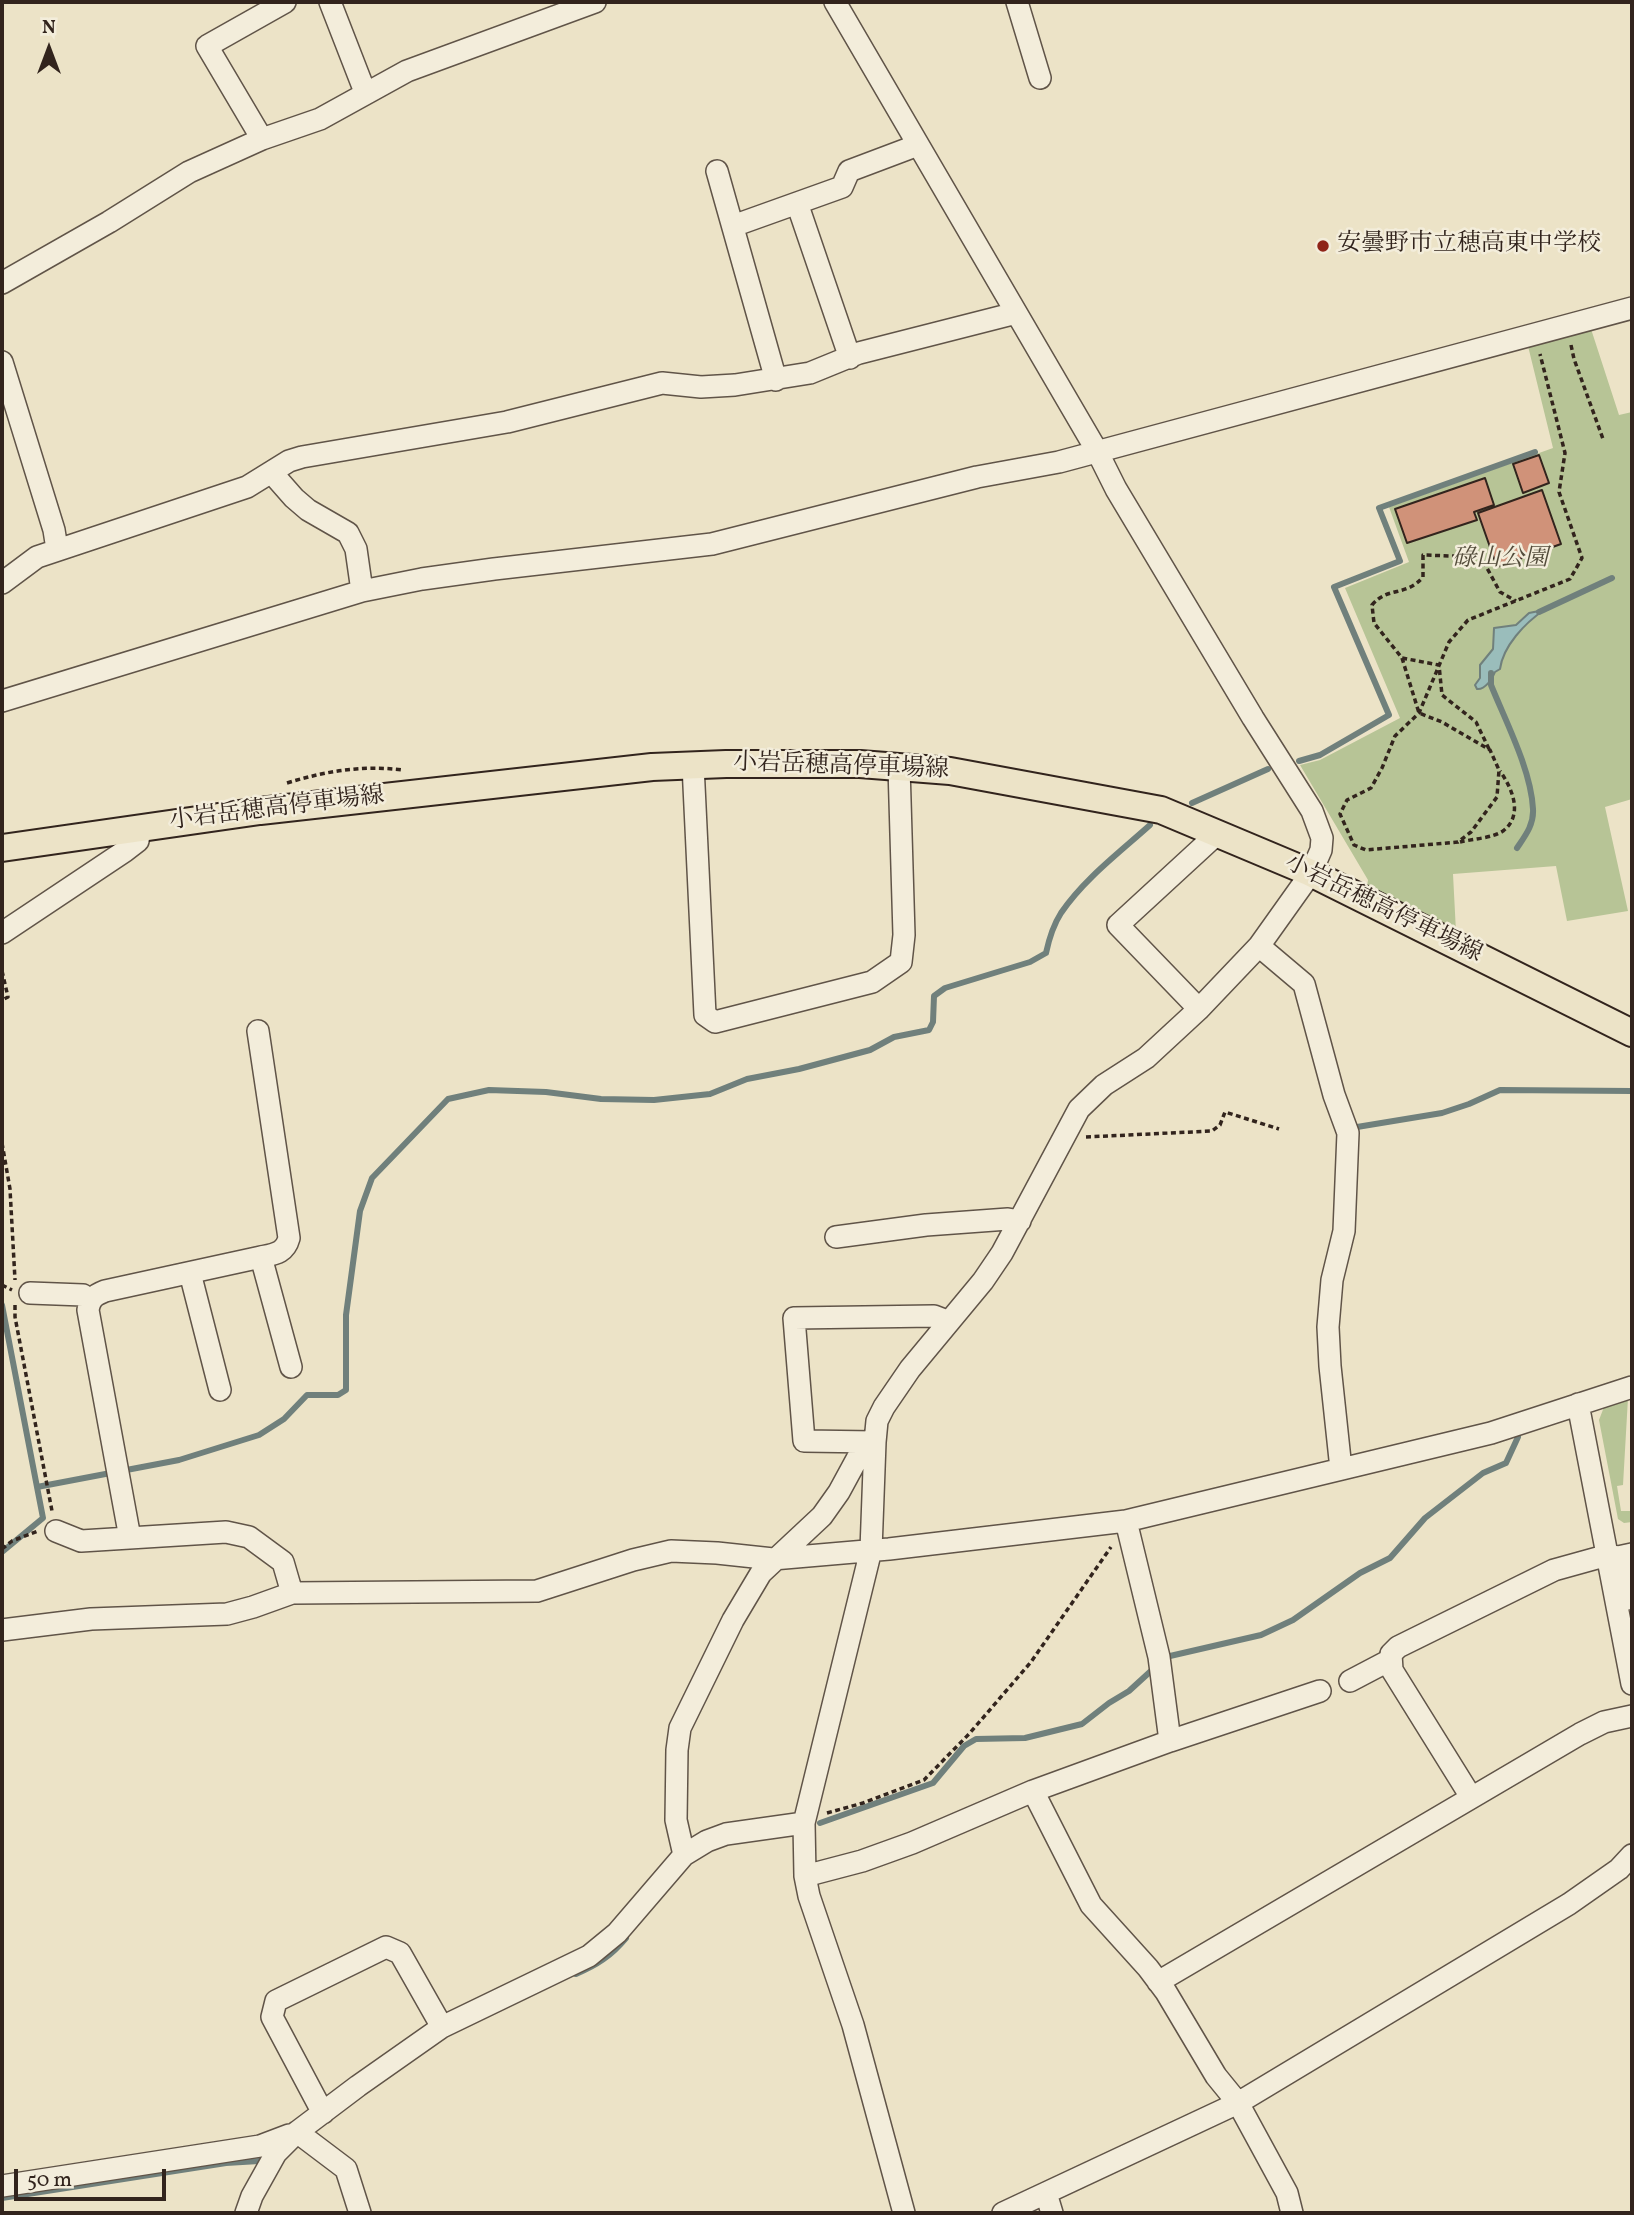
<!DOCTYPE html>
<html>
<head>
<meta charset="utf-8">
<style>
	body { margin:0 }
	#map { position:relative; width:1634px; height:2215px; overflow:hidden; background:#ece3c7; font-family:Vollkorn,serif }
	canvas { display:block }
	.frame { position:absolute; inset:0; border:4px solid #32241d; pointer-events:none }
	.north { position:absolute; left:14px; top:14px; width:70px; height:70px; -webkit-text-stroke:5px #f3eddb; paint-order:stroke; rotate:0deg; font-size:19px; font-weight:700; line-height:28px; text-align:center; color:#32241d }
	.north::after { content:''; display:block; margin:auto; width:24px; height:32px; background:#32241d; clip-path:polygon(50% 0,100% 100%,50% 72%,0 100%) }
	.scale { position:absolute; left:14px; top:2169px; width:152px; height:32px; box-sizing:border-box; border:4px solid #32241d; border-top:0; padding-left:9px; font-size:21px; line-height:24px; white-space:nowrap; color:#32241d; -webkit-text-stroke:5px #f3eddb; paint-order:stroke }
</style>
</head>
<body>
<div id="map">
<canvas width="1634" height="2215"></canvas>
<div class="frame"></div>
<div class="north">N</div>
<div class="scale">50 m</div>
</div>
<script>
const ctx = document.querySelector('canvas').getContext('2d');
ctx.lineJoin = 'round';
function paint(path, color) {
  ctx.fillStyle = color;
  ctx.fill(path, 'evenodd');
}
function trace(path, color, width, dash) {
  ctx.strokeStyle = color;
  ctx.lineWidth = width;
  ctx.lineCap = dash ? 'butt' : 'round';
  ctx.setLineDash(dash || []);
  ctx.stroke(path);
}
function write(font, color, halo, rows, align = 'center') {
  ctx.font = font + ' Vollkorn,"Noto Serif JP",serif';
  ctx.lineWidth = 5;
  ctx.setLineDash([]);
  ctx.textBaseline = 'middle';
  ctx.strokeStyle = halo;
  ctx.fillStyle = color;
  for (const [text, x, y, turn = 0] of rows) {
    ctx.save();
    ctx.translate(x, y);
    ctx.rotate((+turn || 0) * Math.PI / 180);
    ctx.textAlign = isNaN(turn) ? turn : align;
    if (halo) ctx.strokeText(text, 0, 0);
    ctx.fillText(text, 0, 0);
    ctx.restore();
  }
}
const green = new Path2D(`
	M1591 329 1619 415 1632 412V799L1605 807 1628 911 1567 921 1556 866 1453 874 1456 932 1367 887 1368 880 1300 765 1320 760 1400 718 1345 588 1409 562 1389 507 1553 448 1528 346Z
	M1628 1398 1623 1485 1617 1486 1621 1511H1632V1522L1624 1523 1618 1519 1599 1420 1604 1407Z`);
const water = new Path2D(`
	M1544 610C1525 623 1503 646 1500 669L1495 672C1493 678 1485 690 1477 689L1475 685 1480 678V665L1493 649 1494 628 1516 625 1529 613Z`);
const stream = new Path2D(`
	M1539 612 1612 578
	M1491 673V685C1506 722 1531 770 1533 809 1534 825 1525 836 1517 848
	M1299 761 1320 755 1389 715 1334 587 1400 561 1379 508 1535 452
	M1192 803 1268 769
	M1357 1127 1442 1113 1469 1104 1500 1090 1632 1091
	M2 1305 37 1487
	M2 1552 43 1518 37 1487 179 1460 259 1435 284 1419 307 1395H338L346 1390V1315L360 1211 372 1178 448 1099 489 1090 546 1092 601 1099 654 1100 710 1094 747 1079 799 1069 870 1050 894 1037 929 1030 933 1022 934 996 945 988 1030 962 1046 953C1049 939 1054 924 1061 913 1084 879 1120 852 1150 825
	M1170 1656 1261 1635 1293 1620 1360 1573 1390 1558 1425 1518 1483 1473 1506 1463 1518 1437
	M820 1823 933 1783 964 1746 976 1739 1025 1738 1082 1724 1109 1703 1129 1691 1152 1670
	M576 1974C597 1965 611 1956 626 1938
	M2 2198 226 2163 259 2161`);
const building = new Path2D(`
	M1539 455 1549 483 1523 493 1513 464Z
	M1485 478 1494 505 1474 512 1477 520 1407 543 1395 509Z
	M1542 490 1561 544 1497 567 1478 513Z`);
const path = new Path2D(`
	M1571 345 1574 359 1603 439
	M1402 658 1419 713 1442 722 1490 750 1499 770 1497 797 1471 832 1458 842 1366 850 1354 845 1340 814 1347 800 1371 788 1382 768 1395 736 1419 713 1449 642 1468 620 1570 579 1582 558 1559 492 1565 453 1540 354
	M1489 749 1476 722 1442 695 1439 665 1402 658 1374 623 1372 605C1388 586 1406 597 1423 577V555L1481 557 1500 592 1516 601
	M287 783C326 771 362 765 403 770
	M1460 842C1472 839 1493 838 1503 831 1524 815 1512 788 1500 771
	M2 971 8 997 2 1000
	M1086 1137 1212 1131 1220 1125 1225 1112 1279 1129
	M2 1143 10 1189 15 1280
	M2 1285 12 1290
	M15 1305V1317L52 1511
	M2 1549 12 1541 38 1531
	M827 1813 863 1803 924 1780 969 1734 1031 1662 1111 1547`);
const minor = new Path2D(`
	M330 2 365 92
	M1017 2 1040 78
	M262 139 207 46 285 2
	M717 171 776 380
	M797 203 850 358
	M733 226 842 187 849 171 918 145
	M2 283 109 222 189 172 262 139 320 119 407 71 595 2
	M2 362 54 530 57 549
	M272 473 294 498 308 510 348 533 356 549 362 591
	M2 583 37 557 247 487 289 461 302 457 507 422 662 383 701 387 735 385 810 373 859 353 1016 313
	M2 701 362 591 422 579 494 569 712 544 977 477 1059 462 1632 308
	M693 765 705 1015 715 1022 872 982 901 962 904 935 899 767
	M2 933 125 851 138 841 140 828
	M1259 946 1304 984 1334 1095 1348 1133 1344 1231 1332 1280 1328 1327 1330 1366 1341 1469
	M1199 1009 1118 925 1218 833
	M836 1237 926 1225 1008 1219 1020 1221
	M261 1257 291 1367
	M190 1273 220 1390
	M30 1293 83 1295 89 1302
	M1578 1404 1632 1684
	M875 1442 804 1441 794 1318 934 1316 947 1321
	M1126 1521 1159 1657 1170 1741
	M56 1531 81 1541 226 1532 249 1537 283 1562 292 1593
	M130 1538 88 1310C90 1298 95 1295 105 1291L261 1257C275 1254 285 1253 289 1238L258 1031
	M1627 1599C1624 1588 1618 1573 1631 1567L1632 1572
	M2 1630 91 1619 227 1614 253 1607 292 1593 537 1591 633 1560 671 1551 717 1553 773 1559 889 1549 1126 1521 1491 1433 1632 1387
	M1350 1681 1390 1660
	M1033 1791 1091 1905 1148 1968 1166 1992 1216 2076 1238 2103 1287 2193 1292 2213
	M1471 1797 1392 1670 1391 1654 1398 1647 1554 1570 1608 1555 1618 1557 1632 1554
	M804 1823 805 1876 809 1896 853 2025 904 2213
	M684 1855 676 1820 677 1750 680 1728 733 1620 761 1573 822 1516 839 1492 858 1457 875 1442
	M805 1876 862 1861 912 1843 1033 1791 1170 1741 1320 1691
	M1158 1982 1580 1734 1604 1722 1632 1716
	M323 2113 272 2017 276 2001 386 1947 400 1953 442 2027
	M297 2132 346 2169 360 2213
	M2 2186 260 2146 289 2135
	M1046 2193 1052 2213
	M246 2213 252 2196 276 2153 297 2132 358 2086 442 2027 589 1956 617 1933 684 1855 707 1841 726 1834 804 1823 871 1550 875 1442 877 1421 884 1407 910 1369 983 1281 1002 1253 1079 1109 1104 1085 1146 1058 1199 1009 1259 946 1311 873 1321 850 1322 838 1312 811 1253 718 1116 489 1097 451 835 2
	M1003 2213 1238 2103 1569 1904 1619 1869 1632 1855`);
const major = new Path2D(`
	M2 848 260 811 652 767 726 764H860L950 771 1161 810 1311 873 1632 1033`);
const markers = [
	[1323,246,7,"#8f2418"]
];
const poiNames = [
	["安曇野市立穂高東中学校",1337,246]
];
const parkNames = [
	["碌山公園",1500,561]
];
const streetNames = [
	["小岩岳穂高停車場線",841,768,2],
	["小岩岳穂高停車場線",277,810,-7],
	["小岩岳穂高停車場線",1383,910,26]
];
paint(green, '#b7c496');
paint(water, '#9abdbb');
trace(water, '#70807c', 2);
trace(stream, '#70807c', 6);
paint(building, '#d09279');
trace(building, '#32241d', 2);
trace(minor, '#605448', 24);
trace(major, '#32241d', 30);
trace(path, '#32241d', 3.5, [5, 3.5]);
trace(minor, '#f3eddb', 21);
trace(major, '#ece3c7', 26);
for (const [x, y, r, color] of markers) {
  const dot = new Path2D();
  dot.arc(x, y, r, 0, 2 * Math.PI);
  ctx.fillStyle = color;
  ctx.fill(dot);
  trace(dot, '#f3eddb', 2.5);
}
write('24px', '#32241d', '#f3eddb', poiNames, 'left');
write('italic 24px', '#534c3b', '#f3eddb', parkNames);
write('24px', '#32241d', '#f3eddb', streetNames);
</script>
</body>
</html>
